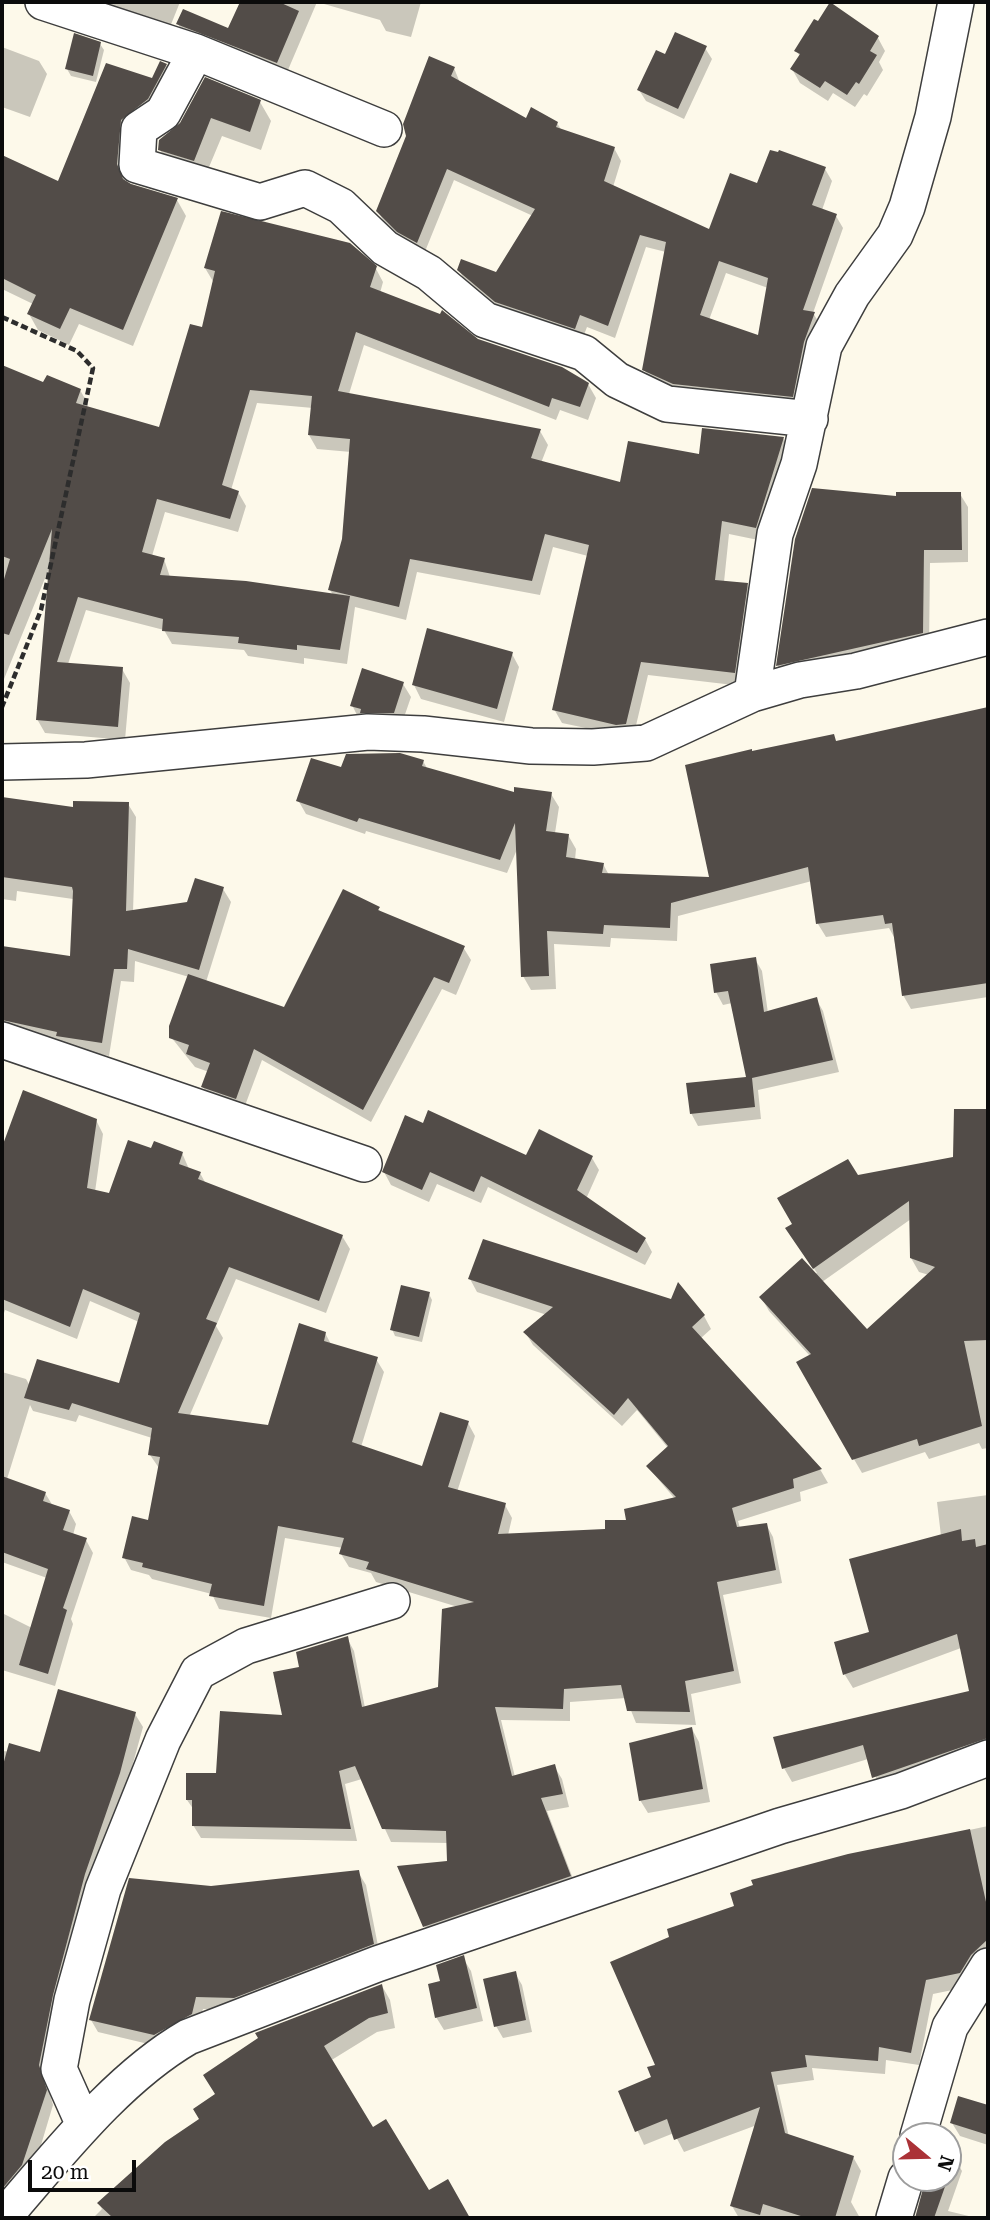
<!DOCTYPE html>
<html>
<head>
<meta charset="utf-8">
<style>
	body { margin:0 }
	#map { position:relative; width:990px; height:2220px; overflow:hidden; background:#fdf9ea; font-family:"Roboto Serif",serif }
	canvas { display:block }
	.frame { position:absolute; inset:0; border:4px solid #0b0b0b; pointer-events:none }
	.north { position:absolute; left:892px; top:2122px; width:70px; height:70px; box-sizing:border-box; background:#fff; border:2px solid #9d9d9d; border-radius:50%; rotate:109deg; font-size:19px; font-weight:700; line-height:28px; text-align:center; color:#0b0b0b }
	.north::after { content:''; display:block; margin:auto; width:24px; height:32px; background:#ab3237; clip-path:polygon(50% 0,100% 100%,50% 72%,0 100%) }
	.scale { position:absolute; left:28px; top:2160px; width:108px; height:32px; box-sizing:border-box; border:4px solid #0b0b0b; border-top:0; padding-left:9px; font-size:21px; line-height:24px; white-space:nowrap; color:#0b0b0b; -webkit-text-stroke:5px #fff; paint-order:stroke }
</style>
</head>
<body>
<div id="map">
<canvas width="990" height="2220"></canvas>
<div class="frame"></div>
<div class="north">N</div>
<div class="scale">20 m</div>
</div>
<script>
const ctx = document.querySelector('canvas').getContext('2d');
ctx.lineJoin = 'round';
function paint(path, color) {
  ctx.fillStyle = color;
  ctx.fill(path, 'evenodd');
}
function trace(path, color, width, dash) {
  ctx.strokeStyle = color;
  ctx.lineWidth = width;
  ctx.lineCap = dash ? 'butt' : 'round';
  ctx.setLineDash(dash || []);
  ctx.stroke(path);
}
const shadow = new Path2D(`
	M84 2H180L168 32Z
	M242 2H421L411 37 386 31 380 20 317 2 285 77 186 39 178 24 229 30Z
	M878 38 885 51 879 62 883 70 867 96 864 94 855 107 833 93 828 101 800 83 792 69 800 56 796 51Z
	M100 44 104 50 96 82 71 76 67 69Z
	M2 47 39 61 47 74 30 117 2 107Z
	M705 48 712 59 684 119 646 101 639 90Z
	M166 65 175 81 127 145 125 182 177 200 186 216 133 346 79 324 69 345 38 330 29 314 33 304 2 289V157L59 183Z
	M454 68 460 83 526 120 557 123 562 131 614 148 621 161 613 187 710 232 758 186 825 169 832 181 822 210 836 216 843 228 813 313 821 326 799 409 681 396 651 382 644 369 666 252 646 247 615 338 587 327 582 340 504 314 466 283 459 270 497 274 533 216 454 180 424 254 406 244 385 224 378 211ZM726 273 768 288 759 337 709 320Z
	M260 102 271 121 261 150 222 136 204 179 171 169 160 150 182 124Z
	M375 267 383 282 380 293 477 340 588 384 596 398 588 420 560 410 556 420 364 345 349 394 540 431 548 445 541 463 622 485 700 456 783 438 791 452 763 541 729 534 724 582 747 585 754 599 742 686 648 675 633 738 562 723 554 709 588 556 553 547 540 595 417 572 406 620 355 607 347 664 304 658V664L248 656 244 650 172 644 164 630 86 610 68 664 122 669 130 683 125 740 45 733 37 719 50 566 2 684 3 367 44 385 80 390 88 404 87 408 160 430 203 329 214 283 205 268ZM257 403 313 408 309 435 317 449 351 452 344 539 330 590 333 595 170 577 164 559 152 556 165 512 238 532 246 506 238 492 231 490Z
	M960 494 968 507V562L930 563 929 646 785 678 778 666 796 539 898 498Z
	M512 654 519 667 504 722 421 699 414 685Z
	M403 684 411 697 401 726 359 719 352 705Z
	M988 709V997L911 1009 903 995 894 937 889 928 826 937 818 924 812 881 678 916 677 941 611 938 610 947 554 944 556 989 531 990 523 976 518 847 507 873 366 831 365 834 306 814 298 800 342 769 423 761 428 770 516 795 551 794 559 807 555 833 568 835 576 849 575 860 603 864 609 875 711 879 752 753 833 736 837 743Z
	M2 799 75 809 128 804 136 817 133 912 189 903 223 889 231 902 206 982 285 1009 378 908 381 913 463 947 471 960 456 995 442 989 371 1122 262 1060 243 1111 210 1099 203 1087 209 1072 195 1067 171 1037 189 977 135 961 134 982 121 981 109 1056 2 1033V948L71 958 73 899 17 891 16 901 2 899Z
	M755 959 762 971 768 1013 816 999 823 1011 839 1072 758 1090 761 1119 698 1126 691 1113 748 1079 732 1003 723 1005 716 992Z
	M24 1092 96 1120 103 1134 95 1192 110 1196 152 1150 182 1153 189 1169 200 1173 206 1184 342 1236 350 1249 326 1313 236 1279 216 1326 223 1338 189 1417 269 1427 325 1333 332 1346 376 1359 384 1372 361 1447 423 1468 468 1423 475 1436 457 1492 505 1505 512 1518 508 1535 606 1531 675 1499 648 1467 668 1448 637 1410 622 1426 533 1345 525 1332 547 1315 477 1292 470 1279 704 1316 711 1329 701 1338 821 1471 828 1483 800 1492 801 1501 738 1521 740 1528 766 1524 773 1537 782 1583 723 1595 741 1683 691 1694 696 1725 636 1723 626 1698 570 1702V1721L501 1720 515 1777 554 1766 562 1779 569 1807 547 1811 577 1889 432 1939 425 1926 449 1862 448 1843 391 1842 362 1779 345 1784 357 1841 201 1838 193 1825 194 1810 187 1800 284 1717 301 1668 347 1638 354 1651 365 1708 440 1688 458 1607 376 1582 371 1573 349 1567 341 1554 343 1548 285 1538 271 1618 219 1609 212 1594 152 1579 149 1575 131 1570 124 1557 149 1522 159 1468 150 1455 152 1438 79 1415 76 1422 33 1411 30 1405 7 1479 45 1493 53 1506 69 1511 76 1524 73 1535 86 1540 93 1553 71 1619 73 1624 55 1686 2 1670V1613L32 1628 47 1578 2 1562V1372L26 1379 30 1386 120 1385 139 1322 90 1301 77 1339 5 1310 2 1319V1153Z
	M956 1111H988V1448L982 1449 979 1443 929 1459 925 1452 862 1473 798 1363 810 1356 769 1311 761 1297 817 1273 796 1242 857 1177 955 1159ZM911 1219V1258L919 1272 929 1275 867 1331 822 1282Z
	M424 1125 527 1158H592L599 1170 586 1199 645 1239 652 1252 645 1265 488 1187 481 1203 437 1184 429 1202 391 1185 384 1172Z
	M429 1294 432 1300 422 1342 395 1336 392 1329Z
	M988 1495V1753L882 1791 868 1759 792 1782 784 1768 971 1692 961 1648 853 1688 845 1675 836 1644 871 1634 941 1536 937 1502Z
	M135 1714 143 1727 46 2080 53 2105 32 2175 13 2196 2 2190V1751L41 1754Z
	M692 1729 699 1742 710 1802 648 1813 640 1800Z
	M988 1826V1958L967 1987 933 1994 919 2065 886 2060 885 2074 812 2068 814 2080 777 2085 789 2137 853 2157 861 2171 851 2202 860 2218H739L732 2206 757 2125 684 2152 674 2133 644 2145 620 2092 653 2078 737 1907 848 1856Z
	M358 1872 366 1885 380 1956 242 2010 203 2009 198 2026 161 2047 98 2032 91 2020 211 1888Z
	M463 1958 471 1971 483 2021 444 2030 436 2017 442 1982Z
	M515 1973 522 1985 532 2032 503 2038 496 2026Z
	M382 1986 390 2000 395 2028 377 2032 330 2061 366 2121 429 2192 447 2182 468 2218H93L102 2209 99 2204 201 2120Z
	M959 2098 988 2107V2145L960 2136 952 2123Z
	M948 2155 954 2157 962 2171 948 2211 977 2218H917L926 2178H948Z`);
const building = new Path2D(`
	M240 2H279L299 11 277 63 176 24 183 9 228 28Z
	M830 2 879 36 870 51 877 55 859 84 856 82 847 95 825 81 820 88 790 69 800 54 794 51 814 19 818 21Z
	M675 32 707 46 678 109 637 90 656 50 665 54Z
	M74 33 101 42 93 76 65 69Z
	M429 56 455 67 451 76 526 118 531 107 558 122 556 127 615 147 604 181 709 229 730 173 757 183 770 150 778 152 779 150 826 167 812 205 837 214 803 310 815 312 804 342 793 397 673 384 642 370 666 242 640 235 608 326 580 315 575 329 495 302 457 270 461 259 496 272 535 209 447 169 417 243 397 232 376 211 406 136 403 124ZM719 261 768 278 758 335 700 315Z
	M160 61 167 64 148 99 121 120 117 164 123 179 131 184 178 198 123 330 70 308 60 329 27 314 36 295 2 278V155L58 181 106 63 152 78Z
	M205 77 261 100 250 132 211 118 194 161 158 150 159 140 180 123Z
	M221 211 350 243 377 266 370 287 440 314 442 310 478 339 562 367 589 383 580 407 552 398 549 407 356 332 338 391 541 429 531 458 620 482 628 441 699 454 702 428 784 437 756 528 722 521 715 580 748 583 735 673 641 662 626 724 616 725 552 710 589 545 545 534 532 581 410 559 399 607 328 590 342 539 350 439 308 435 312 396 250 390 222 485 239 491 230 519 157 499 142 552 165 558 160 575 246 581 350 596 340 650 297 645V650L238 643 239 637 162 631 163 619 78 597 57 662 123 667 118 727 36 720 52 529 9 635 2 633V586L10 559 2 556V365L43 382 47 375 81 389 76 403 159 427 190 324 202 327 215 271 204 268Z
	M812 488 896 496V492H961L962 550H924L923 633 776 666 795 539Z
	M427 628 513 652 497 709 412 685Z
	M362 668 404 682 394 713H360L361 709 350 706Z
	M988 707V983L902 996 892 923 885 924 883 915 816 924 808 867 671 903 670 928 604 925 603 934 547 931 549 976 521 977 515 823 500 860 359 818 357 822 296 801 311 758 341 767 346 754 400 753 424 760 422 766 514 792V787L552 792 546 831 569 834 566 857 604 863 602 873 709 877 685 765 752 749V751L834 734 836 741Z
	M2 797 73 807V801L129 802 126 911 187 902 195 878 224 887 199 970 128 949 127 969H114L102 1043 56 1036 57 1032 2 1020V946L70 956 73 891 72 887 2 877Z
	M343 889 380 907 378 910 465 946 449 983 434 977 363 1110 254 1049 236 1099 201 1087 210 1063 186 1054 189 1045 169 1038V1026L188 974 284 1007Z
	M756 957 764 1012 817 997 833 1060 752 1078 755 1107 690 1114 686 1083 746 1077 728 991 714 993 710 964Z
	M23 1090 97 1119 87 1188 109 1193 128 1140 151 1148 154 1141 183 1152 179 1164 201 1172 198 1179 343 1235 319 1301 229 1267 206 1319 217 1323 178 1413 268 1425 299 1323 326 1332 324 1341 378 1357 352 1442 422 1466 440 1412 469 1421 448 1487 506 1503 498 1534 605 1529V1520H626L624 1509 676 1497 646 1466 668 1446 628 1398 614 1415 523 1332 553 1307 468 1279 483 1239 671 1299 678 1282 705 1315 692 1327 822 1469 793 1479 794 1488 732 1508 737 1527 767 1523 776 1570 717 1582 734 1671 685 1681 690 1712 627 1711 621 1685 564 1689 563 1709 495 1707 512 1776 555 1764 563 1794 541 1798 571 1876 423 1927 397 1866 447 1861 446 1831 382 1829 355 1766 339 1771 351 1829 192 1826V1800H186V1773H216L220 1711 282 1715 273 1672 299 1667 296 1652 348 1636 362 1707 438 1687 442 1609 474 1602 366 1569 369 1562 339 1554 344 1538 278 1526 264 1606 209 1596 212 1584 142 1567 143 1563 122 1558 132 1516 148 1520 160 1457 148 1455 152 1428 72 1403 69 1410 24 1398 37 1359 119 1383 140 1313 83 1289 70 1327 2 1299V1147Z
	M954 1109H988V1340L964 1341 982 1426 919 1446 917 1439 852 1460 796 1362 811 1354 759 1297 802 1258 867 1329 935 1267 910 1258 909 1201 813 1269 785 1228 792 1224 777 1198 848 1159 858 1175 953 1157Z
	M428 1110 526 1155 539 1129 593 1156 577 1190 646 1238 637 1253 481 1176 474 1192 430 1172 422 1190 382 1172 405 1115 423 1123Z
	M401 1285 430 1292 419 1337 390 1330Z
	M2 1476 46 1492 43 1501 70 1510 63 1530 87 1538 63 1608 67 1610 48 1674 19 1665 48 1569 2 1552Z
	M961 1529 962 1541 975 1539 976 1547 988 1544V1738L872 1778 863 1745 782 1769 773 1737 969 1691 957 1634 843 1675 834 1642 869 1632 849 1559Z
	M58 1689 136 1712 120 1773 85 1874 53 1995 39 2065 47 2090 22 2165 2 2189V1769L9 1743 40 1752Z
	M692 1727 703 1789 639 1801 629 1743Z
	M970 1829 988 1911V1939L971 1955 960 1973 926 1980 911 2053 879 2047 878 2061 805 2055 807 2067 771 2072 785 2133 854 2156 835 2218H807L763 2204 760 2215 730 2206 760 2107 674 2140 667 2119 635 2132 618 2091 651 2077 647 2067 655 2065 610 1962 669 1937 667 1929 734 1906 730 1893 753 1885 751 1880 848 1854Z
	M359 1870 374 1944 234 1998 196 1997 192 2014 154 2035 89 2020 129 1878 211 1886Z
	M464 1955 477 2008 435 2018 428 1984 440 1981 436 1965Z
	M516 1971 526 2020 494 2027 483 1979Z
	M382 1984 388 2013 369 2018 324 2046 373 2127 386 2119 429 2190 448 2179 470 2218H113L97 2203 165 2142 199 2119 193 2109 215 2094 203 2075 258 2038 255 2033Z
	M958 2096 988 2105V2135L950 2123Z
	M926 2178H948L934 2218H915Z`);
const path = new Path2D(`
	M2 317 77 351 93 368 41 610 2 707`);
const street = new Path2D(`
	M43 2 196 52 384 129
	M196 52 163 113 139 129 137 165 260 202 305 188 341 206 385 248 429 273 485 320 584 353 617 380 667 404 810 419
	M752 694 775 534 799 464 824 346 852 295 895 235 907 207 933 117 956 2
	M2 762 86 760 368 732 423 734 531 746 593 747 646 743 752 694 800 680 856 671 988 637
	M2 1040 364 1164
	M84 2125 59 2069 72 2000 103 1889 163 1740 198 1672 246 1646 392 1601
	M918 2136 950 2027 988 1966
	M15 2204C65 2146 121 2076 188 2037L377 1964 780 1826 901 1791 988 1758
	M894 2218 906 2178`);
paint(shadow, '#0003');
paint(building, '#524c48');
trace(street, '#3e3e3e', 38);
trace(path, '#2d2d2d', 4.5, [7, 3.5]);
trace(street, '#fff', 35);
</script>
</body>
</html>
